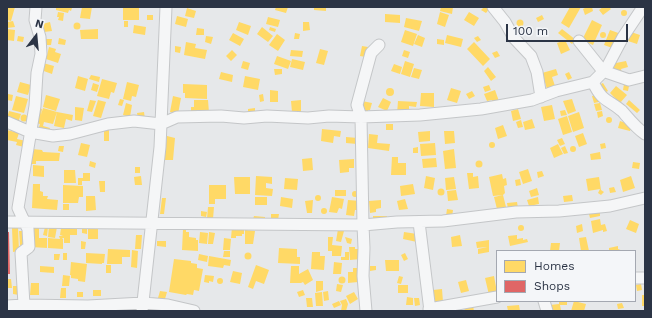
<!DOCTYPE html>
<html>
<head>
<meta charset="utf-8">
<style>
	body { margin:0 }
	#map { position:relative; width:652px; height:318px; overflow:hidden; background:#e6e8ea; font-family:"Work Sans",sans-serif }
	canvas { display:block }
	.frame { position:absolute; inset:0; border:8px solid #2b3445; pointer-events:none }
	.legend { position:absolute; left:496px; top:250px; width:140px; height:52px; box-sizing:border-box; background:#f4f6f9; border:1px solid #a4a8b1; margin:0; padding:5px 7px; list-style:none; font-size:12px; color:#2b3445 }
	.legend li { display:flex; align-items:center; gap:8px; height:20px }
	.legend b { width:20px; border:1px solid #a4a8b1 }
	.north { position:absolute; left:16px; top:16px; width:40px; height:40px; -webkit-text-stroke:3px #f4f6f9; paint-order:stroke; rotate:16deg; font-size:11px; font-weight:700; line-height:16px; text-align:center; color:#2b3445 }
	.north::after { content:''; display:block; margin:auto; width:14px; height:18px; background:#2b3445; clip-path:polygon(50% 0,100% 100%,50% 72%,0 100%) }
	.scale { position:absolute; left:506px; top:24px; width:122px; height:18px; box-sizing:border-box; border:2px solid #2b3445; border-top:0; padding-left:5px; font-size:12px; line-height:14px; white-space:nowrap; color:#2b3445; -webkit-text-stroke:3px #f4f6f9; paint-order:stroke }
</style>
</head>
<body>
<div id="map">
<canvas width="652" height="318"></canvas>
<div class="frame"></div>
<ul class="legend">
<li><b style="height:11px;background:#ffd966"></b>Homes</li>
<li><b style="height:11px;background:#e06666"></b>Shops</li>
</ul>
<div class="north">N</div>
<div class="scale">100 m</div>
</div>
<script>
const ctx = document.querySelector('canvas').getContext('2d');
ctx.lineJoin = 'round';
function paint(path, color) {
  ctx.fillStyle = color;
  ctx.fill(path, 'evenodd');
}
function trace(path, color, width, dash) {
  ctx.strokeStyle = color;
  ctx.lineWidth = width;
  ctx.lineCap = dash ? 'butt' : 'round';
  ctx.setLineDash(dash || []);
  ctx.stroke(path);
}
const homes = new Path2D(`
	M7 7H15L11 21 7 20Z
	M56 7H69L72 8 71 11 69 10 68 13 56 10Z
	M82 7H92L90 19 80 18Z
	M123 7 139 8V20H123Z
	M276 7H288L286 13 275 10Z
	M314 7H326V11L314 10Z
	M441 7H453L452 14 440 11Z
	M484 7H490V8L486 13 481 10Z
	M570 7H581L569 28 561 23Z
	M587 7H592L593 11 585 15 583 9Z
	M603 7H609L611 9 603 15 599 10Z
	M187 8 196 11 194 18 185 16Z
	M621 13a3 3 0 1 1 6 0a3 3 0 1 1-6 0Z
	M58 12 64 13 63 21 58 20 59 17H57Z
	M440 12 449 15 445 27 437 24Z
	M469 12 479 18 474 26 464 20Z
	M385 14 400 15V23L385 22Z
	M147 15H153V20H147Z
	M542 15 544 19 538 22 536 18Z
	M177 16 188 19 186 27 175 24Z
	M268 17 280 20 278 27 266 24Z
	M406 18 422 21 419 31 404 27Z
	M516.5 23a3.5 3.5 0 1 1 7 0a3.5 3.5 0 1 1-7 0Z
	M592 20 602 25 593 45 582 40Z
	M13 21 15 27 7 28V22Z
	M124 21H128V27H124Z
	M50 22 52 31 44 32 42 24Z
	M239 22 251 26 248 35 236 30Z
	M303 22H309L310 30 303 31Z
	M73.5 26a3.5 3.5 0 1 1 7 0a3.5 3.5 0 1 1-7 0Z
	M134 25 146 27 145 35 133 33Z
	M262 27 273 36 268 42 257 34Z
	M270 27 276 29 275 32 269 30Z
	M197 28 204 29V35H196Z
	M7 29 15 30 14 41 7 40Z
	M98 29V39H81L80 30Z
	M562 29 576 40 572 44 558 33Z
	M405 30 417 34 413 46 401 42Z
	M610 30 621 34 615 49 604 45Z
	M600 35a3 3 0 1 1 6 0a3 3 0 1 1-6 0Z
	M631 32 640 35 637 44 628 41Z
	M233 33 244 39 240 46 229 40Z
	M295 33 300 34 299 39H294Z
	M277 34 285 40 278 51 269 45Z
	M418 35 425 38 422 47 414 44Z
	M447 35 463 39 461 47 445 43Z
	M18 36 24 37 23 42 17 41Z
	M206 36 213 37 211 44 205 42Z
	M478 36 481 40 477 42 474 38Z
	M59 38 66 40 65 45 58 44Z
	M46 39H52L51 45H45Z
	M437 39 444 40V45L437 44Z
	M565 40 570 50 561 54 557 43Z
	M186 42 196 44 195 48 207 50 205 59 184 55Z
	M474 42 490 59 483 66 467 49Z
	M175 46 181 47 180 53 175 52Z
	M362 46 368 47 366 57 360 56Z
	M49 47 56 49 55 52 61 54 58 63 46 59Z
	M320 49 328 51 324 65 316 63Z
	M232 50 237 55 231 61 226 56Z
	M291 50 303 51 302 57 290 56Z
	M404 50 410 52 408 58 402 56Z
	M497 51 500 56 495 58 492 53Z
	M277 56 291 61 288 69 274 64Z
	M292 59 305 62 303 70 290 67Z
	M243 61 250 63 248 70 241 68Z
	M405 61 414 64 410 77 401 74Z
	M626 61 628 67 621 69 622 73 613 75 611 64Z
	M43 63 54 66 52 74 41 70Z
	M394 64 402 67 400 74 391 71Z
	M488 67 496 77 491 81 484 71Z
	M414 68 422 70 419 79 411 77Z
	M274 69H282V74L275 75Z
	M556 69 558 75 552 77 555 86 547 89 542 73Z
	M221 72 233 75 232 82 219 79Z
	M569 72 572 78 568 80 565 74Z
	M91 75 100 77 99 82 89 79Z
	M78 76 88 79 85 91 75 88Z
	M245 76 260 79 258 90 243 87Z
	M102 79 117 83 114 93 111 92 109 99 97 96Z
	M20 82 31 85 28 95 17 92Z
	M127 82 139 85 136 97 132 96 131 101 123 99Z
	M93 83 99 85 97 92 91 90Z
	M603 83 608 91 604 93 599 85Z
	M183 84 207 85V99L185 98V93H183Z
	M624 84 629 86 628 91 623 90Z
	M489 85 491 90 485 92 483 87Z
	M616 86 627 95 620 103 610 93Z
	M386 92a4 4 0 1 1 8 0a4 4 0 1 1-8 0Z
	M451 88 461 91 457 103 447 100Z
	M270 90 278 91V102H270Z
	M495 90 500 104 494 106 492 100 487 101 484 94Z
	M472 91 475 96 469 99 466 94Z
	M421 93H434V107L420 106Z
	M8 94 13 95 12 101 7 100Z
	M263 94 264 101 260 102 259 95Z
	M46 95 60 99 56 111 43 107Z
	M597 95 599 102 594 103 592 96Z
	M16 96 28 99 24 113 12 110Z
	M173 96 181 98 178 114 170 112Z
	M383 98 391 102 387 111 378 107Z
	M120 99 124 100 122 106 118 105Z
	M572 99 576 111 568 114 563 101Z
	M90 100 96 101 92 112 87 111Z
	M98 100 106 102 101 118 93 116Z
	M194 100H208L209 113 191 114V107H194Z
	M301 100V112H292L291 101Z
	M629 100 640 110 637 113 626 104Z
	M362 101 372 103 370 110H368V113L361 112Z
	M398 101 417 102 416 107 409 106V114H397Z
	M126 103 132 105 130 117 123 115Z
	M600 103 602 110 596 111 594 104Z
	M552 105 555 119 544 121 541 107Z
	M75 107 84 108 82 121 75 120Z
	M39 108 42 109 41 115 43 108 57 112 53 124 44 122 43 126 50 128 49 132 38 130 40 124 36 123Z
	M255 108V112H248V109Z
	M518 109 521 119 513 121 511 111Z
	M565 110 567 115 561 116 560 111Z
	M9 111 21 114 18 123 7 118Z
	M602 111 603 116 598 118 597 112Z
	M57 112 73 115 72 121 66 119 64 128 54 126Z
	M144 112 145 119H138L137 113Z
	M579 112 584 128 573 132 568 116Z
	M20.5 118a3.5 3.5 0 1 1 7 0a3.5 3.5 0 1 1-7 0Z
	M567 116 572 132 563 135 558 119Z
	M606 120a3 3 0 1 1 6 0a3 3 0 1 1-6 0Z
	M532 119 535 128 525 130 523 122Z
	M521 120 523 127 518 128 516 122Z
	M620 121 632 125 630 131 618 128Z
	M386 124H393V130H386Z
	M503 125 507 136 498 139 495 128Z
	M322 129 341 131 340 137 334 136 333 143 321 141Z
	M7 130 19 133 17 139 26 141 24 147 16 145 17 142 7 140Z
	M104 130H109V141H104Z
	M430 131V141L419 142 418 132Z
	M444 131H454L455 143 445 144Z
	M583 133 587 144 579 147 575 136Z
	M369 134 378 135 377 143 390 144 389 151 368 148Z
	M167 136 175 138 173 160H164Z
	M346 137 358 138 357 144 346 143Z
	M562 138 565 144 560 146 557 140Z
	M489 145a3 3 0 1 1 6 0a3 3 0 1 1-6 0Z
	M81 143 90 145 87 157 78 155Z
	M435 143 436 155 421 156 420 144Z
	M605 143 606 148 601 149 600 144Z
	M558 144 563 154 554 158 550 148Z
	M570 149a3 3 0 1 1 6 0a3 3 0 1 1-6 0Z
	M59 146H64L63 152 58 151Z
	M565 146 568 153 564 154 561 148Z
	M418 147V153H413V148Z
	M32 149 42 150 43 152 60 153 59 161H36V164H32Z
	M454 149 456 168 445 169 443 151Z
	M600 152 601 159 591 160 590 154Z
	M392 157H398V163H406V175H391Z
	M312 158 313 170 303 171 302 159Z
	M436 158 437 167 423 168 422 159Z
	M354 159V168H349V172L340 173 339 160Z
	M475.5 164a3.5 3.5 0 1 1 7 0a3.5 3.5 0 1 1-7 0Z
	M90 161 96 163 95 168 89 166Z
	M633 162 640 163 639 169 632 168Z
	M33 165 44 166V177L33 176Z
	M135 167H140V173H135Z
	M528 169 532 181 523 184 519 172Z
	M64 170H75L76 183H64Z
	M542 171 544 176 538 178 537 172Z
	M83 173H90V181H82V185H78V178H83Z
	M467 173H473V177L478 176 479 188 469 189Z
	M502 174 503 179 506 178 507 185 504 186 505 193 503 195 493 196 489 177Z
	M141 176 142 185H135L134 177Z
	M256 176 272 177V184L266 183V188L273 189 272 196 255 195Z
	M426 176 435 178 433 190 424 188Z
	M631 176 635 188 623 192 620 180Z
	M234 177H250V194H235Z
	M454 177 456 189 446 190 445 178Z
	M599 177 601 190 604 192 601 195 598 193 600 189 588 191 586 179Z
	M285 178 298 179 297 190 284 189Z
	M520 179 521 185 516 186 515 180Z
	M99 181H105V192H100Z
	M33 184H40V191L43 192V196H48L47 199 58 200 57 210 32 208Z
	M413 184 415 194 401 196 400 186Z
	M63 185 83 186V197H79L78 203H63Z
	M209 185H226V199H215V204H209Z
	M614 187 616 192 610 193 609 188Z
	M537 188 539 195 531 197 529 191Z
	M437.5 192a3.5 3.5 0 1 1 7 0a3.5 3.5 0 1 1-7 0Z
	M335 190H346V196H335Z
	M456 190 458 200 448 201 447 191Z
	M352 194a3 3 0 1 1 6 0a3 3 0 1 1-6 0Z
	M315 198a3 3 0 1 1 6 0a3 3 0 1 1-6 0Z
	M503 195 506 207 497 209 494 197Z
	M572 195 573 201 564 202 563 196Z
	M86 196H95L96 210 86 211Z
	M255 197H267V205H255Z
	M281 197 293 199 292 208 280 206Z
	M332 197 344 199 342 209 339 208 337 213 329 212Z
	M538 197 539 204 529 206 527 200Z
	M162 198H166L164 214H160Z
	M405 199 408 209 399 210 397 201Z
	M313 200 312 213H307L305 201Z
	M348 200 361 201 360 210H355L354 216 346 215Z
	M381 200V208L376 209V212L370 213 369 201Z
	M517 202 518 208 508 209 507 203Z
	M63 204H69V210H63Z
	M208 207H214L213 219H207Z
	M321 211a3 3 0 1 1 6 0a3 3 0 1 1-6 0Z
	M447 209 453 210 452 217 446 216Z
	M201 211 207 212 206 217 201 216Z
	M600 212V216L590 218 589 214Z
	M271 214H279L278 220 271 219Z
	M254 216 265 217V220L253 219Z
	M373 216H387V219H373Z
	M600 219 601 225 605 224 607 231 603 232V230L593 233 591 221Z
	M630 220 639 224 636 233 626 229Z
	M582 224 583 231 577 233 576 226Z
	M518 228a3 3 0 1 1 6 0a3 3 0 1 1-6 0Z
	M49 226 57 227 55 238 48 237Z
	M77 226V235H70V243H64V238H62L63 239V249L48 248V238L60 239 59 236H63L60 235 61 228Z
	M18 227 19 251 13 252 12 228Z
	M32 227H39V238H47V248L31 247Z
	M45 227H48L47 236 43 235Z
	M88 227H98V239H88Z
	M232 227 244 228V234H242V236H236V238H231Z
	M82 228H87V234L82 233Z
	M183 229H186V232H189V237L196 238V240H198V251L182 250Z
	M338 229 344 231 341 242 336 241Z
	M245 230 255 231 253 244H245Z
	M19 231H27V245L20 246Z
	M200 232 208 233 207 244 199 243Z
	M209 232 215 233 213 244H208Z
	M404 232 417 234V242L403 239Z
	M136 235H142L141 249H135Z
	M460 235 462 246 452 247 451 237Z
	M517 235V239L523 238V240L527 239 528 242 510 246 508 236Z
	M328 237H333L332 245 342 246 341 256H332V251H328Z
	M345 237 352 239 351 244 347 243Z
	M586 237 589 251H581L579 238Z
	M224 238 231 239 230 250H223Z
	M489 240V252L478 254V249L487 247 477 248 476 242Z
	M81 241 86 242 85 249H81Z
	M157 241H166V247L157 246Z
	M551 243H560L559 251H550Z
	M618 246V249L623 251H609V248Z
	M349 247H355V249H358L361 259 350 260Z
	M279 248 297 249V257H300V264L278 263Z
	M108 249 130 250V257H122V264H107Z
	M132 250 138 251 137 268 131 267Z
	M224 251H230V257H223Z
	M312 252H320V256H325L324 270 311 269Z
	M345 252H349V260H341V257H345Z
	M244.5 256a3.5 3.5 0 1 1 7 0a3.5 3.5 0 1 1-7 0Z
	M63 253H67V260H63Z
	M86 253 105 254 104 263H102V264L86 263Z
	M405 253 408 259 404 261 401 255Z
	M54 254H60L59 260H54Z
	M199 254 208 256 207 262 198 260Z
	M209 256 231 260 230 266 224 265 223 268 208 266Z
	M174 259 191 261V263L197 264V268L203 269 199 291 194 290 193 295 187 294 186 295 169 292Z
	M385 260H399V271H386Z
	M71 262 87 264 85 282 78 281V279L71 278V275H70Z
	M334 262 342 263 341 274H333Z
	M106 265H111V273H106Z
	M256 265 269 270 264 284 256 281 253 289 248 287Z
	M40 266 54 267V273L40 272Z
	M291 266H299V274L308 269 313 280 305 285 303 282 301 283H290Z
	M370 266H376V270L370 271Z
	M353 268H360V276H357L358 282 348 283V272H353Z
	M233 271 242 273 240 284 230 282Z
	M63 275 70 276 69 286H62Z
	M205 275 214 276 213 282 209 281V283L204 282Z
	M399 276 403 277 401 284 397 283Z
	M494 276 496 287H497V293L489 295 485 278Z
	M338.5 280a3.5 3.5 0 1 1 7 0a3.5 3.5 0 1 1-7 0Z
	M217 281a3 3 0 1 1 6 0a3 3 0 1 1-6 0Z
	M7 279H11L12 288H7Z
	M466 280 469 291 461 293 458 282Z
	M316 281H323V290L316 292Z
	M31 283H39V295H30Z
	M337 284 343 285 341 292 336 291Z
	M641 284 642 290 637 291 636 285Z
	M398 285H408V293H398Z
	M13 286H19V295L13 294Z
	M61 288H66V298H60Z
	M442 289 443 302H435L433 290Z
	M93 290H101V296H93Z
	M303 290 305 295 299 297 297 292Z
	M160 291 167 292 165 299 158 298Z
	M328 291 329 300 324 301 323 292Z
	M77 292H83V297H77Z
	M322 292 323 306H316L315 293Z
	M354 292 358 299 350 304 346 296Z
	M642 295H645V306H642Z
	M407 297 413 298V305H406Z
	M306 298H312L313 307H307Z
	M414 298H419L420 305 415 306Z
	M346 299 348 304 346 311H341L342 305 340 301Z
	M339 301 341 305 334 308 332 304Z
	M559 301H567V305H560L561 310 551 311 550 305 559 304Z
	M574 301 586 304 584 311H571Z
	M622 303 624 308 618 309 617 304Z
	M519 305 520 311H508L507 306Z
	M473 306 474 311H465L464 308Z`);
const shops = new Path2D(`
	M7 232H9L10 274H7Z`);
const minor = new Path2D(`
	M493 7 505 22 514 38 531 56 537 72 541 97
	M579 41 603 71 629 80 645 76
	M593 82C602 102 608 99 622 111 629 119 636 128 645 134
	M7 122 30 132 53 136 70 134 108 124 134 121 161 124 177 117 221 116 244 118 267 116 308 118 329 116 361 117 420 115 481 109 532 100 556 91 593 82 606 69 623 37 643 7
	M7 222 363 225 397 222 443 221 516 212 559 211 610 206 645 198
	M419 222 430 311
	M635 278H645
	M544 301 547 311
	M24 305 88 306 143 303 168 305 194 311
	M7 306 24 305 21 253 29 247 28 229 24 221 18 208 35 106 37 73 41 54 40 37 35 20 36 7
	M429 309 497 297
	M142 311 160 147 166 7
	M366 311 363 276 364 248 363 225 361 117 357 105 371 53 379 45`);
paint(homes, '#ffd966');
paint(shops, '#e06666');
trace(minor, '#c4c6c8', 13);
trace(minor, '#f5f6f7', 11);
</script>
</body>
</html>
